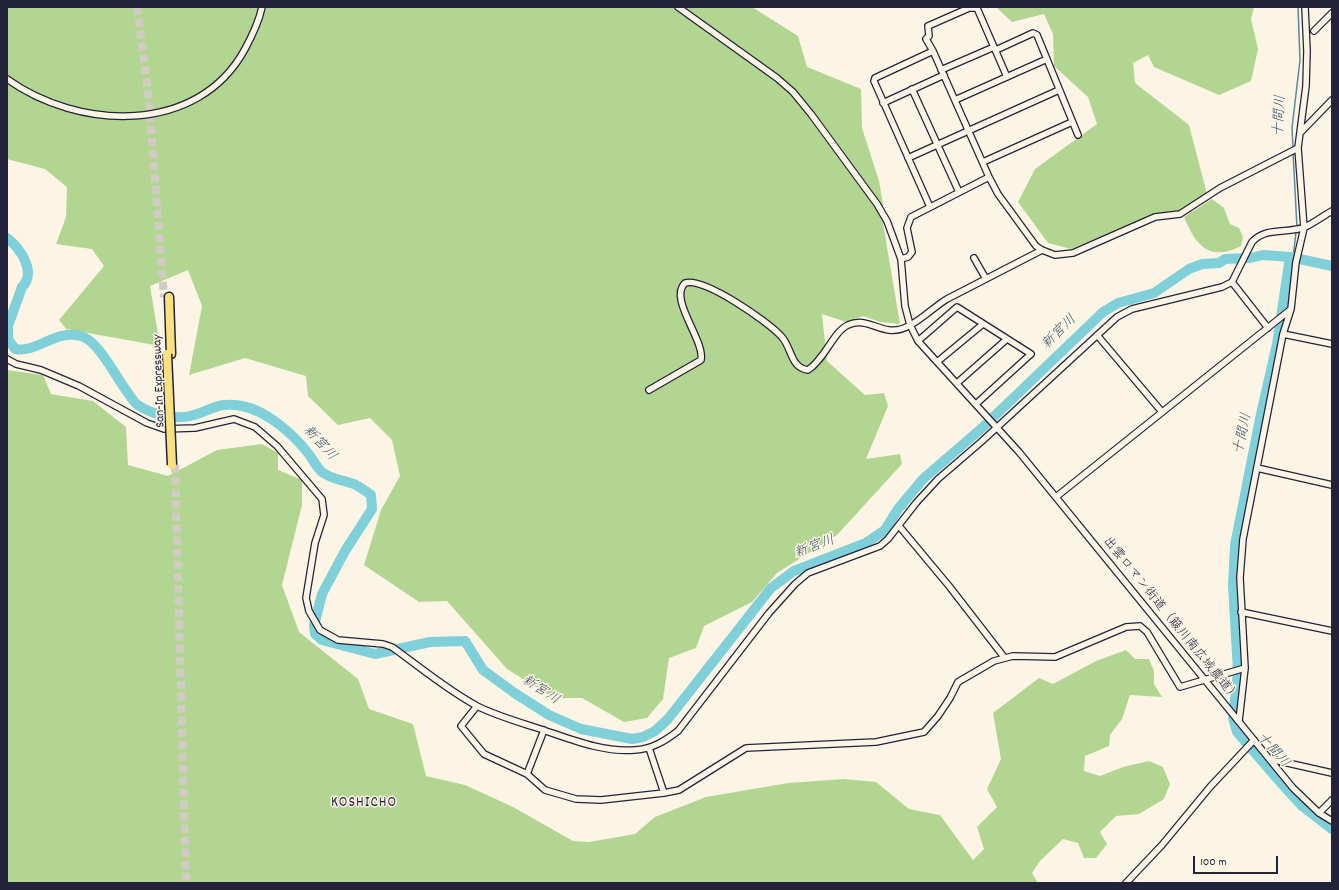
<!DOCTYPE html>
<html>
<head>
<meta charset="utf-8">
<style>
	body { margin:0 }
	#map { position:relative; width:1339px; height:890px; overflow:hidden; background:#fcf5e5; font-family:Dekko,sans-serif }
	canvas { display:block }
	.frame { position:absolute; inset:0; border:8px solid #22223b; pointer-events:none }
	.scale { position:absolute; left:1193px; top:856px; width:85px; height:18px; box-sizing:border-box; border:2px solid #22223b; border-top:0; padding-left:5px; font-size:12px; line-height:14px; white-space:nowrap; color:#22223b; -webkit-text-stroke:3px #fcf5e5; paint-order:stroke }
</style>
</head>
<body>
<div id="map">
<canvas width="1339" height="890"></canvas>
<div class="frame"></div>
<div class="scale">100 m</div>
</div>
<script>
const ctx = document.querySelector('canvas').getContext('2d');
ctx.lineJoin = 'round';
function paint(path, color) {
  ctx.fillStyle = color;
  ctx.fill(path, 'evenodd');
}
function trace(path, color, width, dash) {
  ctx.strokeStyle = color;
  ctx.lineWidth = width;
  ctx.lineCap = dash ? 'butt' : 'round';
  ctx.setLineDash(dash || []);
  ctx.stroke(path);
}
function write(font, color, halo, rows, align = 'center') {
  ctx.font = font + ' Dekko,"Klee One",sans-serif';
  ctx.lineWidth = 3;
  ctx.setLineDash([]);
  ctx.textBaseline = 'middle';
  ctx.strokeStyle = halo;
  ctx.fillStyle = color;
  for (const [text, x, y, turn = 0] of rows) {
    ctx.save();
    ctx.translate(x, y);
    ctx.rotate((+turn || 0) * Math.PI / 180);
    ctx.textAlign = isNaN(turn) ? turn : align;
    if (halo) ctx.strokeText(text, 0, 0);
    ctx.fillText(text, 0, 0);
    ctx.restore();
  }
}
const green = new Path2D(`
	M7 7H752L798 36 807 67 861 89 862 128 879 181 883 204V223L900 324 880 322 863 316 846 322 822 314 827 361 865 395 884 393 888 406 866 459 900 454 902 464 837 535 777 573 752 602 704 626 696 648 669 658 663 699 647 718 624 722 582 698H554L507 669 447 601 419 602 364 565 381 510 400 476 392 440 370 418 338 425 308 396 306 376 245 358 189 375 202 306 188 270 150 286 160 346 66 329 59 320 104 266 92 249 56 244 66 217 67 187 45 169 7 159Z
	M990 7H1254L1251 19 1258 49 1251 81 1219 95 1154 67 1148 55 1133 63 1135 83 1189 125 1207 194 1179 211 1154 214 1071 249 1048 243 1018 202 1035 169 1097 124 1088 97 1054 66 1053 34 1044 14 1012 22 997 8Z
	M1212 199 1224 208 1230 224 1239 228 1243 237 1241 246C1210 262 1196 246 1184 217Z
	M7 370 43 375 51 394 93 401 126 427 128 465 168 476 217 450 262 444 278 453V470L302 480V505L282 585 299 632 358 679 369 709 413 724 426 776 465 785 513 807 573 841 589 842 635 834 655 817 706 797 788 783 844 779 876 782 909 809 940 815 973 860 984 849 977 827 997 807 987 789 1001 759 993 713 1039 678 1053 684 1096 661 1126 650 1135 659H1149L1154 671V684L1162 697 1130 695 1122 719 1110 735 1109 746 1085 756 1084 771 1100 776 1123 767 1149 761 1163 767 1170 784 1164 799 1139 814 1116 816 1100 832 1107 844 1096 858H1084L1078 843 1063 839 1040 861 1032 873 1038 883H7Z`);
const stream = new Path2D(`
	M1293 148 1292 128 1300 60 1298 7
	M1293 152 1297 228
	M1293 258 1296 232`);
const river = new Path2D(`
	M7 238C20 248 37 272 22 287L8 326V339L15 349C38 353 55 329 81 336 98 340 117 379 128 393 131 397 134 403 138 405 151 414 174 420 190 416 212 411 216 401 242 406 267 411 292 433 308 453 313 459 316 467 322 472 332 480 345 480 356 485 361 488 366 491 371 495L372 509 345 551 322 594 314 626 315 634 322 640 375 654 430 642 465 641 483 670 516 694 549 715 581 729 632 739 643 737 655 731 668 719 771 588 794 571 866 543 885 530 898 509 923 479 982 428 1103 312 1118 303 1154 293 1189 269 1202 264 1219 263 1225 259 1250 258 1263 255 1290 257
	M1332 266 1290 257 1277 344 1261 414 1235 545 1233 585 1238 672 1233 718 1237 732 1281 783 1301 805 1332 829`);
const highwayTunnel = new Path2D(`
	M137 7 149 101 164 297
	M175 465 186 883`);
const minor = new Path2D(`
	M678 7 777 78 793 92 811 114 877 204 887 221 901 259 905 306 910 325 918 341 1019 452 1293 788 1319 813 1332 821
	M1314 31 1332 13
	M996 50 1033 33 1037 35 1078 135
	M941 70 994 47
	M1007 77 977 8H969L928 26 929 36 926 39 933 51 989 177 998 194 1036 246 1042 250 1055 255 1073 253 1155 217 1180 214 1220 188 1298 148
	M7 79C78 130 198 136 245 49 252 36 259 22 262 7
	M912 89 959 192
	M955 100 1047 59
	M883 103 944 75
	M1300 133 1332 100
	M908 158 1059 90
	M983 162 1072 122
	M930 207 874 81 875 78 933 51
	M974 258 986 279
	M901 259 908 257 912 252 907 228 911 217 989 177
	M1232 282 1268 328
	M1283 334 1332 344
	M1097 335 1162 412
	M918 341 957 307 1031 354 976 404
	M7 359 16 364 41 370 79 386 147 423 164 429 195 428 234 419 255 427 277 446 322 499 324 515 315 543 306 598 309 611 320 630 338 640 383 644 392 647C420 667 447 690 477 706 495 715 515 721 534 727 566 737 601 753 635 750 652 749 665 741 678 731L769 613 795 584 808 573 880 546 888 539 916 503 938 479 981 442 1117 317 1132 309 1222 287 1232 282 1252 242C1267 226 1288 234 1305 227 1314 223 1323 216 1332 211
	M937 362 983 324
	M957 383 1007 339
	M649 390 701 360C705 340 668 299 685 283 704 277 767 321 781 336 792 347 790 368 808 370 825 359 833 332 848 325 864 318 874 328 889 330 910 333 930 309 947 299L1042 250
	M1257 468 1332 485
	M1056 497 1290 310
	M899 526 949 586 1004 657
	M1241 612 1332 631
	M477 706 461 726 484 754 527 774 545 790 576 799 601 800 664 793 679 790 746 748 876 742 924 732 938 716 950 698 958 682 994 661 1013 656 1055 657 1126 627 1140 626 1147 632 1180 687 1245 668
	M1239 721 1245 668 1240 578 1243 539 1283 334 1291 309 1296 262 1304 228 1298 148 1306 86 1307 51 1305 7
	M649 748 664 793
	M1270 759 1332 773
	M527 774 544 730
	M1319 813 1332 800
	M1126 883 1162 845 1210 787 1254 740`);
const highway = new Path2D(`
	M169 297 171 354`);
const highwayBridge = new Path2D(`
	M167 354 172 465`);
const streetNames = [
	["San-In Expressway",160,381,-92],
	["出雲ロマン街道（簸川南広域農道）",1170,620,51]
];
const waterNames = [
	["十間川",1281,116,-87],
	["新宮川",1060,333,-44],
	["十間川",1244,434,-78],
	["新宮川",319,444,47],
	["新宮川",815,548,-21],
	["新宮川",540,691,33],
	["十間川",1272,751,49]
];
const quarterNames = [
	["KOSHICHO",364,804]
];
paint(green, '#b2d691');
trace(stream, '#5a8a9a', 1.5);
trace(river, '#80d0da', 10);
trace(highwayTunnel, '#d0cbc3', 8, [8, 4]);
trace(minor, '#22223b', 8);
trace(highway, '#22223b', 11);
trace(minor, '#fcf5e5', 5.5);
trace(highway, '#fae180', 8);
trace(highwayBridge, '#22223b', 11, []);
trace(highwayBridge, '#fae180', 8);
write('13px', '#22223b', '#fcf5e5', streetNames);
write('italic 14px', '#3e566b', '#fcf5e5', waterNames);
ctx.letterSpacing = '1px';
write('15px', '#22223b', '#fcf5e5', quarterNames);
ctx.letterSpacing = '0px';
</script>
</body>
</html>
